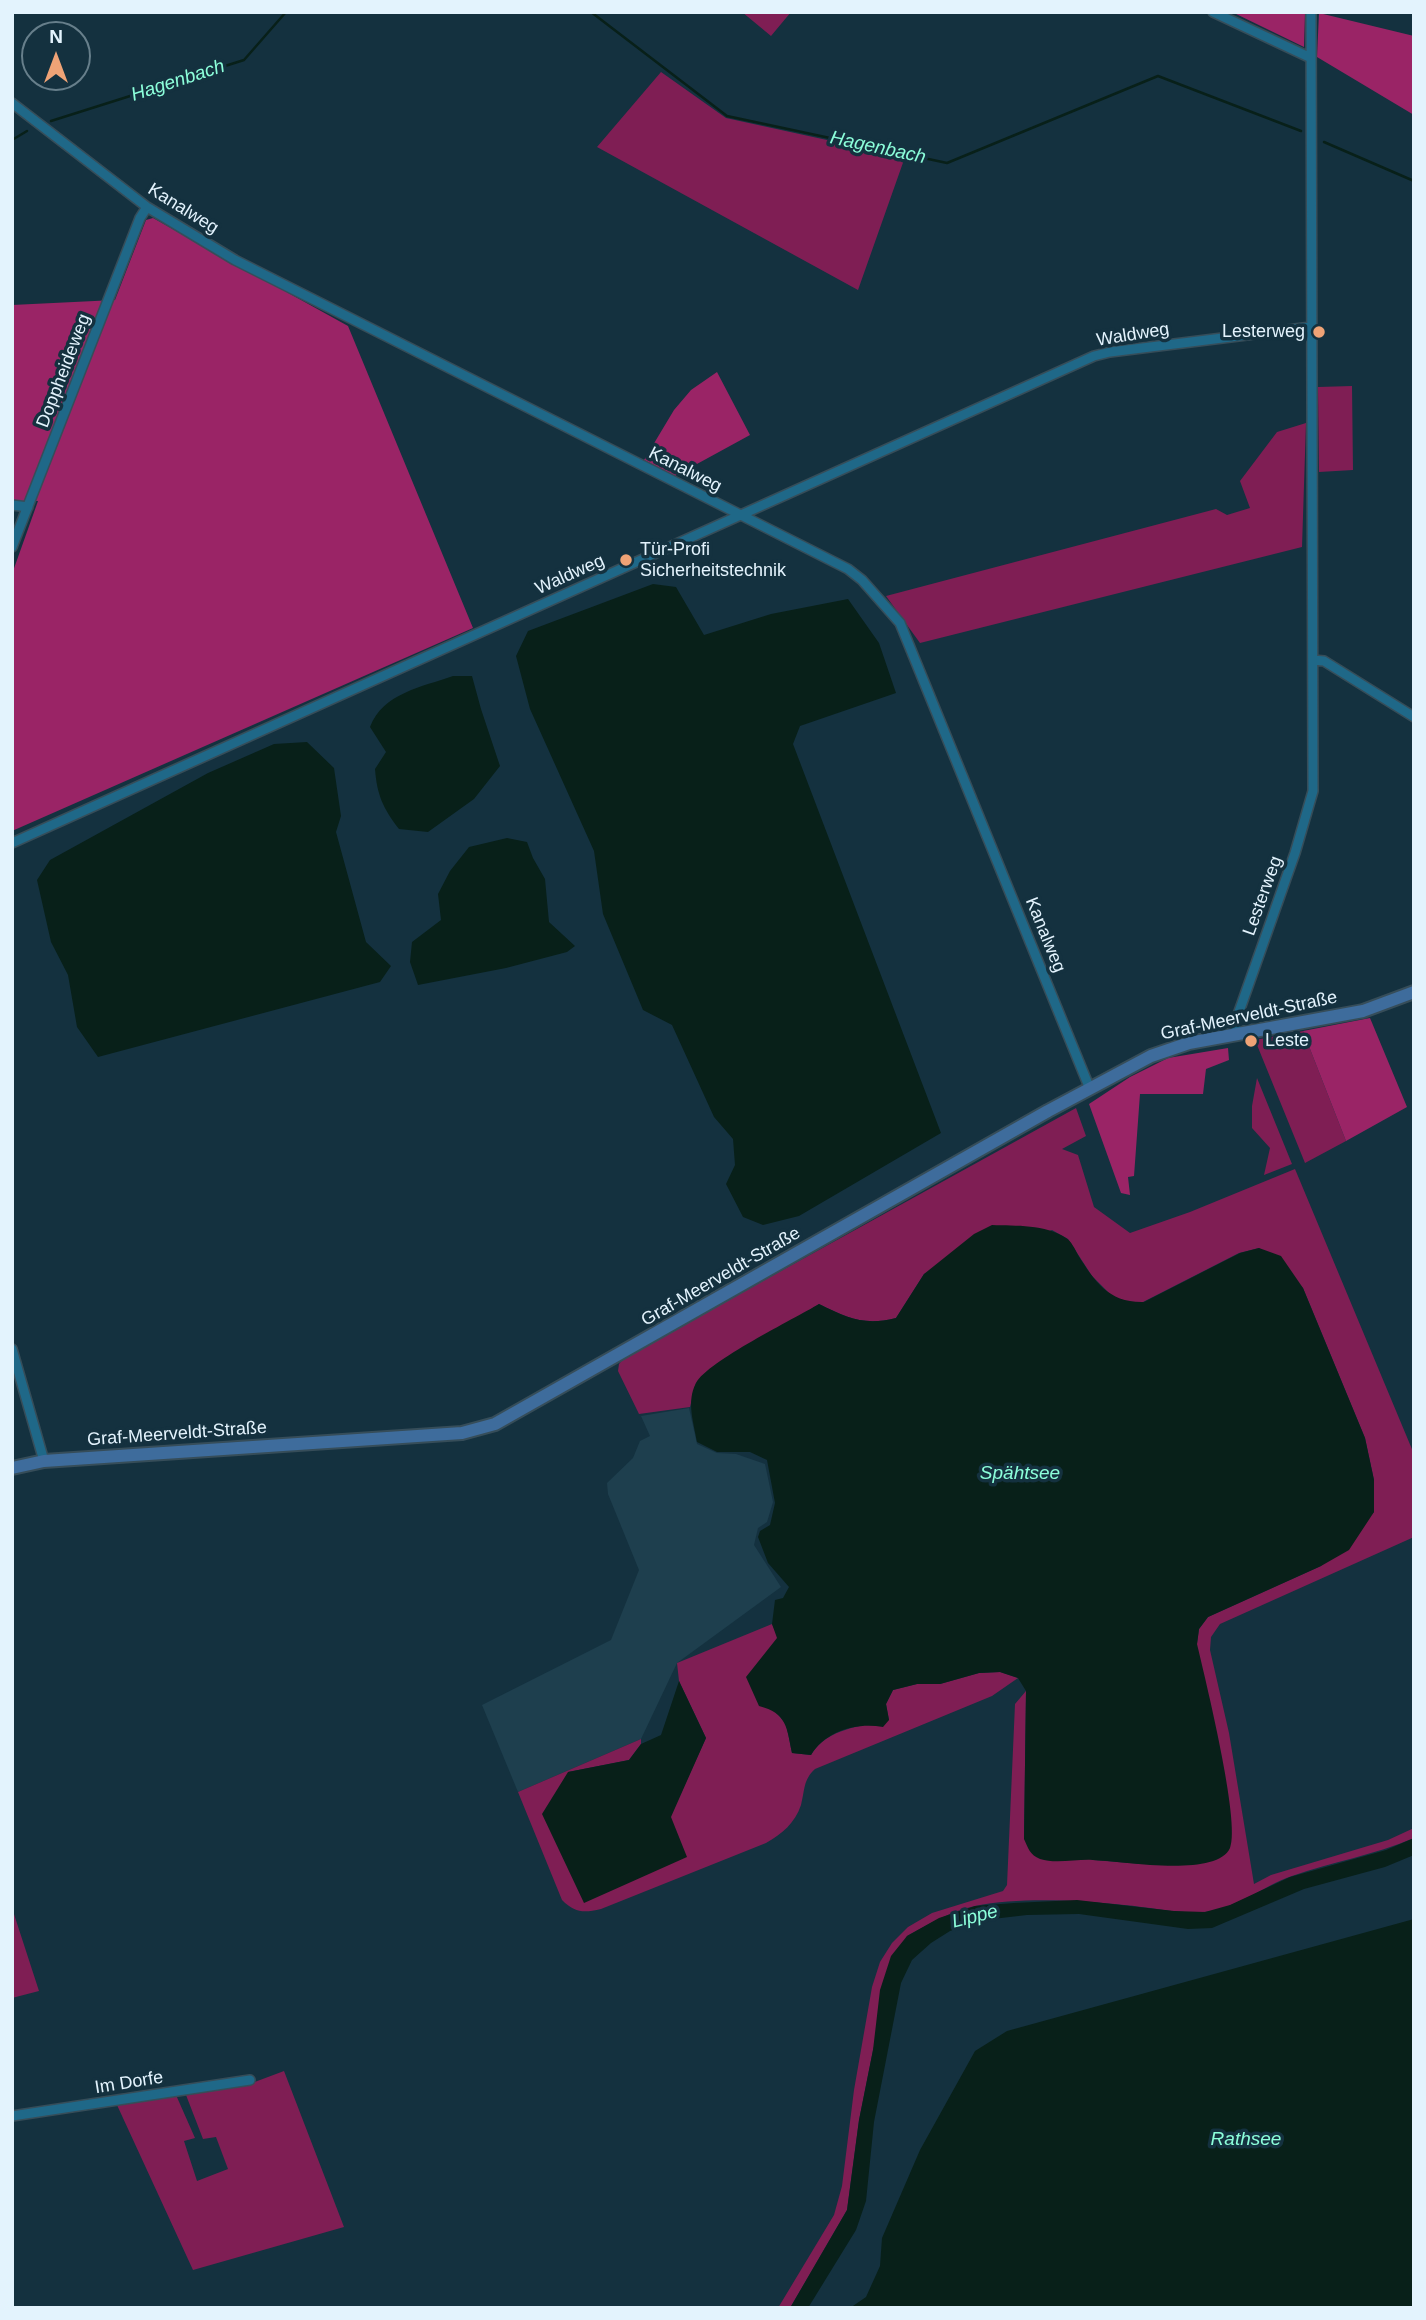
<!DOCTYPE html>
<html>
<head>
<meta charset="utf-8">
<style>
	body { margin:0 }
	#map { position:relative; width:1426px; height:2320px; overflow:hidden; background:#14313f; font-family:Arial,sans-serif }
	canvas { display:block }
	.frame { position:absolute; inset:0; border:14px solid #e3f3fd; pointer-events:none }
	.north { position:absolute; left:21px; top:21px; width:70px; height:70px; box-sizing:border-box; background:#14313f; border:2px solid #677f8b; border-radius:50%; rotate:0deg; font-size:19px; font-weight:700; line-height:28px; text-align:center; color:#e3f3fd }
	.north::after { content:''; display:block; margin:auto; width:24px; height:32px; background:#efa376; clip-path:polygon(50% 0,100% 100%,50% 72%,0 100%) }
</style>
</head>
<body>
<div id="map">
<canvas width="1426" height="2320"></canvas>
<div class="frame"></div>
<div class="north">N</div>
</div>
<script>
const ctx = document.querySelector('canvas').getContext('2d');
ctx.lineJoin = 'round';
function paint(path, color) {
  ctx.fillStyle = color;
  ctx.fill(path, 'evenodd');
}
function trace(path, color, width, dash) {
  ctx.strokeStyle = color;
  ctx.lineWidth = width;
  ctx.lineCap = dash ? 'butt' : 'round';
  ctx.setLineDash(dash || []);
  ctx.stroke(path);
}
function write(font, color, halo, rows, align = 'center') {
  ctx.font = font + ' Arial,sans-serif';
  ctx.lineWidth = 7;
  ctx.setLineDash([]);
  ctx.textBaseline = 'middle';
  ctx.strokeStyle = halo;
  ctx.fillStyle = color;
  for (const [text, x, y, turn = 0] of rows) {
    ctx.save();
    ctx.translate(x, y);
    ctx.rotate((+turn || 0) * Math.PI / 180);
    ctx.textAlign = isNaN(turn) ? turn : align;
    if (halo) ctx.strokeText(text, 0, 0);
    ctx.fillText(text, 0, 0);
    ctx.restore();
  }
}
const built = new Path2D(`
	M689 1408 697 1444 717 1453 736 1454 765 1464 773 1502 767 1522 758 1528 754 1545 781 1587 677 1663 641 1739 518 1792 482 1705 611 1640 639 1570 608 1494 607 1483 633 1458 640 1441 650 1436 641 1416Z`);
const green = new Path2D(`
	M742 12H791L771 36Z
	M661 72 726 118 905 157 858 290 597 147Z
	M1352 386 1353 470 1319 472 1318 387Z
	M1306 423 1302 547 920 643 886 596 1216 509 1227 515 1250 508 1240 481 1277 432Z
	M1303 1031 1346 1141 1305 1163 1255 1040Z
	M1257 1078 1292 1164 1264 1175 1270 1148 1252 1128V1106Z
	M1076 1108 1086 1136 1062 1149 1078 1155 1094 1207 1130 1233 1190 1212 1295 1169 1414 1454V1537L1220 1624 1211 1637 1210 1650 1229 1733 1254 1884 1271 1875 1388 1840 1414 1828V1838C1374 1855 1332 1862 1292 1876 1263 1886 1235 1910 1203 1912 1177 1914 1150 1907 1124 1905 1079 1900 1019 1897 975 1906 951 1911 929 1924 907 1936L873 2050 859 2120 847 2210 790 2308H778L834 2215 842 2186 854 2090 872 1987 880 1962 892 1943 908 1927 932 1913 1003 1891 1007 1885 1015 1704 1026 1691 1024 1839 1093 1860 1142 1864 1197 1644 1199 1629 1208 1617 1321 1566 1374 1512V1480L1365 1438 1303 1288 1259 1248 1239 1253 1143 1302H1129L1113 1297 1092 1276 1068 1239 1052 1230 924 1274 896 1318C864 1326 848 1318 819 1304L696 1383 690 1407 639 1414 618 1371 619 1364 625 1357Z
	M772 1624 778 1637 774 1710 786 1724 792 1753 811 1755C828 1727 861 1727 889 1720L886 1704 893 1690 917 1684H940L979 1673 1000 1672 1018 1678 992 1696 815 1769C803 1780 805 1790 801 1805 795 1823 782 1834 766 1843L601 1909C584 1913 575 1913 562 1900L518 1792 641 1739V1744L629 1760 568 1772 670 1817 706 1738 679 1681 677 1663Z
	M12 1908 39 1991 12 1998Z
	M284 2071 344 2227 193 2270 117 2105 176 2095 195 2138 184 2141 197 2181 228 2169 216 2137 203 2139 186 2095 252 2083Z`);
const forest = new Path2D(`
	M1232 12H1305L1304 47Z
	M1319 13 1414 36V115L1317 57Z
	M153 218 348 326 473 628 12 831V574L38 501H12V305L115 300 146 220Z
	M717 372 750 435 675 476 644 460 674 410 691 390Z
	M1370 1018 1407 1107 1346 1141 1303 1031Z
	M1228 1048 1229 1060 1206 1069 1203 1094H1140L1134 1176 1128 1177 1130 1195 1121 1193 1089 1104 1130 1077 1168 1058Z`);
const water = new Path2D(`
	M653 584 676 587 704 635 771 614 848 599 879 643 896 693 800 726 793 744 941 1133 799 1216 763 1225 743 1217 726 1184 735 1165 733 1139 714 1117 672 1025 643 1010 603 914 594 851 530 709 516 656 528 631Z
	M453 676H472L481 709 500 766 474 799 428 832 399 829C383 808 377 795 375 769L386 752 370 727C383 693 422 687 453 676Z
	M307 742 334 768 341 816 336 832 366 942 391 966 380 982 98 1057 77 1027 68 975 51 942 37 880 50 860 208 773 274 744Z
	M507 838 527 842 533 858 545 879 549 922 575 946 567 952 506 968 418 985 410 962 412 942 441 920 438 894 450 871 469 847Z
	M992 1225C1016 1226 1045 1224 1066 1238 1071 1241 1075 1249 1078 1255 1095 1282 1109 1303 1144 1302L1240 1253 1259 1248 1281 1256 1303 1288 1365 1438 1374 1480V1512L1349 1550 1321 1566 1208 1617 1199 1629 1197 1644C1205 1678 1241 1823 1230 1848 1217 1878 1121 1861 1093 1860 1077 1859 1055 1864 1040 1859 1030 1855 1028 1848 1024 1839L1026 1691 1018 1678 1000 1672 979 1673 940 1684H917L893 1690 886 1704 889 1720 883 1727C857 1722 825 1731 811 1755L792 1753C787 1728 787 1713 759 1706L746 1677 777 1638 772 1624 775 1600 783 1598 789 1587 768 1563 758 1537 760 1531 770 1525 775 1503 767 1460 750 1452H717L697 1442C694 1423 686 1402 696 1383 708 1361 794 1319 819 1304 848 1318 864 1326 896 1318L924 1274 974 1234Z
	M679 1681 706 1738 671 1817 687 1857 584 1903 542 1814 568 1772 629 1760 641 1744 661 1735Z
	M1414 1838V1855L1385 1867 1304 1889 1212 1928 1188 1929 1079 1914 1027 1915 984 1920 950 1931 931 1943 912 1960 901 1983 874 2122 866 2201 856 2230 808 2308H790L847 2210 859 2120 873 2050 880 1990 891 1956 907 1936 939 1918 975 1906 1014 1903 1077 1900 1174 1911 1205 1912 1230 1905 1290 1877 1386 1850Z
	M1414 1919V2308H850L866 2297 880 2266 882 2238 920 2150 975 2051 1007 2031Z`);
const stream = new Path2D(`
	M591 12 727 116 947 163 1158 76 1301 131
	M51 121 244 60 286 12
	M12 140 27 131
	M1324 142 1414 181`);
const minor = new Path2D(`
	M1213 12 1311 58
	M12 103 147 207 235 260 848 569 862 580 900 623 1090 1089
	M12 505 28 507
	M12 547 140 218 147 207
	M1313 660 1324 661 1414 717
	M12 843 1094 356 1110 352 1311 327
	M1237 1034 1235 1023 1295 853 1313 791 1311 12
	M12 1349 44 1461
	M12 2116 250 2080`);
const secondary = new Path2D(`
	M12 1468 44 1461 462 1433 495 1424 1048 1111 1151 1056 1189 1043 1363 1011 1414 992`);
const markers = [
	[1319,332,7,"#efa376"],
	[626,560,7,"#efa376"],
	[1251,1041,7,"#efa376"]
];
const streetNames = [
	["Kanalweg",183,209,32],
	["Waldweg",1133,335,-9],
	["Doppheideweg",64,371,-69],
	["Kanalweg",685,470,27],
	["Waldweg",570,575,-24],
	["Lesterweg",1263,896,-70],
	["Kanalweg",1045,935,68],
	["Graf-Meerveldt-Straße",1249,1016,-12],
	["Graf-Meerveldt-Straße",721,1277,-30],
	["Graf-Meerveldt-Straße",177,1434,-4],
	["Im Dorfe",129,2083,-9]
];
const poiNames = [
	["Lesterweg",1305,332,"right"],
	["Tür-Profi",640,550],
	["Sicherheitstechnik",640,571],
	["Leste",1265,1041]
];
const waterNames = [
	["Hagenbach",178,81,-18],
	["Hagenbach",878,148,12],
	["Spähtsee",1020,1474],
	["Lippe",975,1917,-14],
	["Rathsee",1246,2140]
];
paint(built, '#1e3f4e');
paint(green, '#7f1e54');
paint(forest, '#9a2466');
paint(water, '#082019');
trace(stream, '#082019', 2.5);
trace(minor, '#364d59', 12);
trace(secondary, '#364d59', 16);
trace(minor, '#1f6888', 9);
trace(secondary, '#3e6c9c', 12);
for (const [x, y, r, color] of markers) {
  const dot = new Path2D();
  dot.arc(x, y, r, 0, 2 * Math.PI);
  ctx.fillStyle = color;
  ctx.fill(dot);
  trace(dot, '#14313f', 2.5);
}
write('18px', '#e3f3fd', '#14313f', streetNames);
write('18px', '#e3f3fd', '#14313f', poiNames, 'left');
write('italic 19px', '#8cfeda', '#14313f', waterNames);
</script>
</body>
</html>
